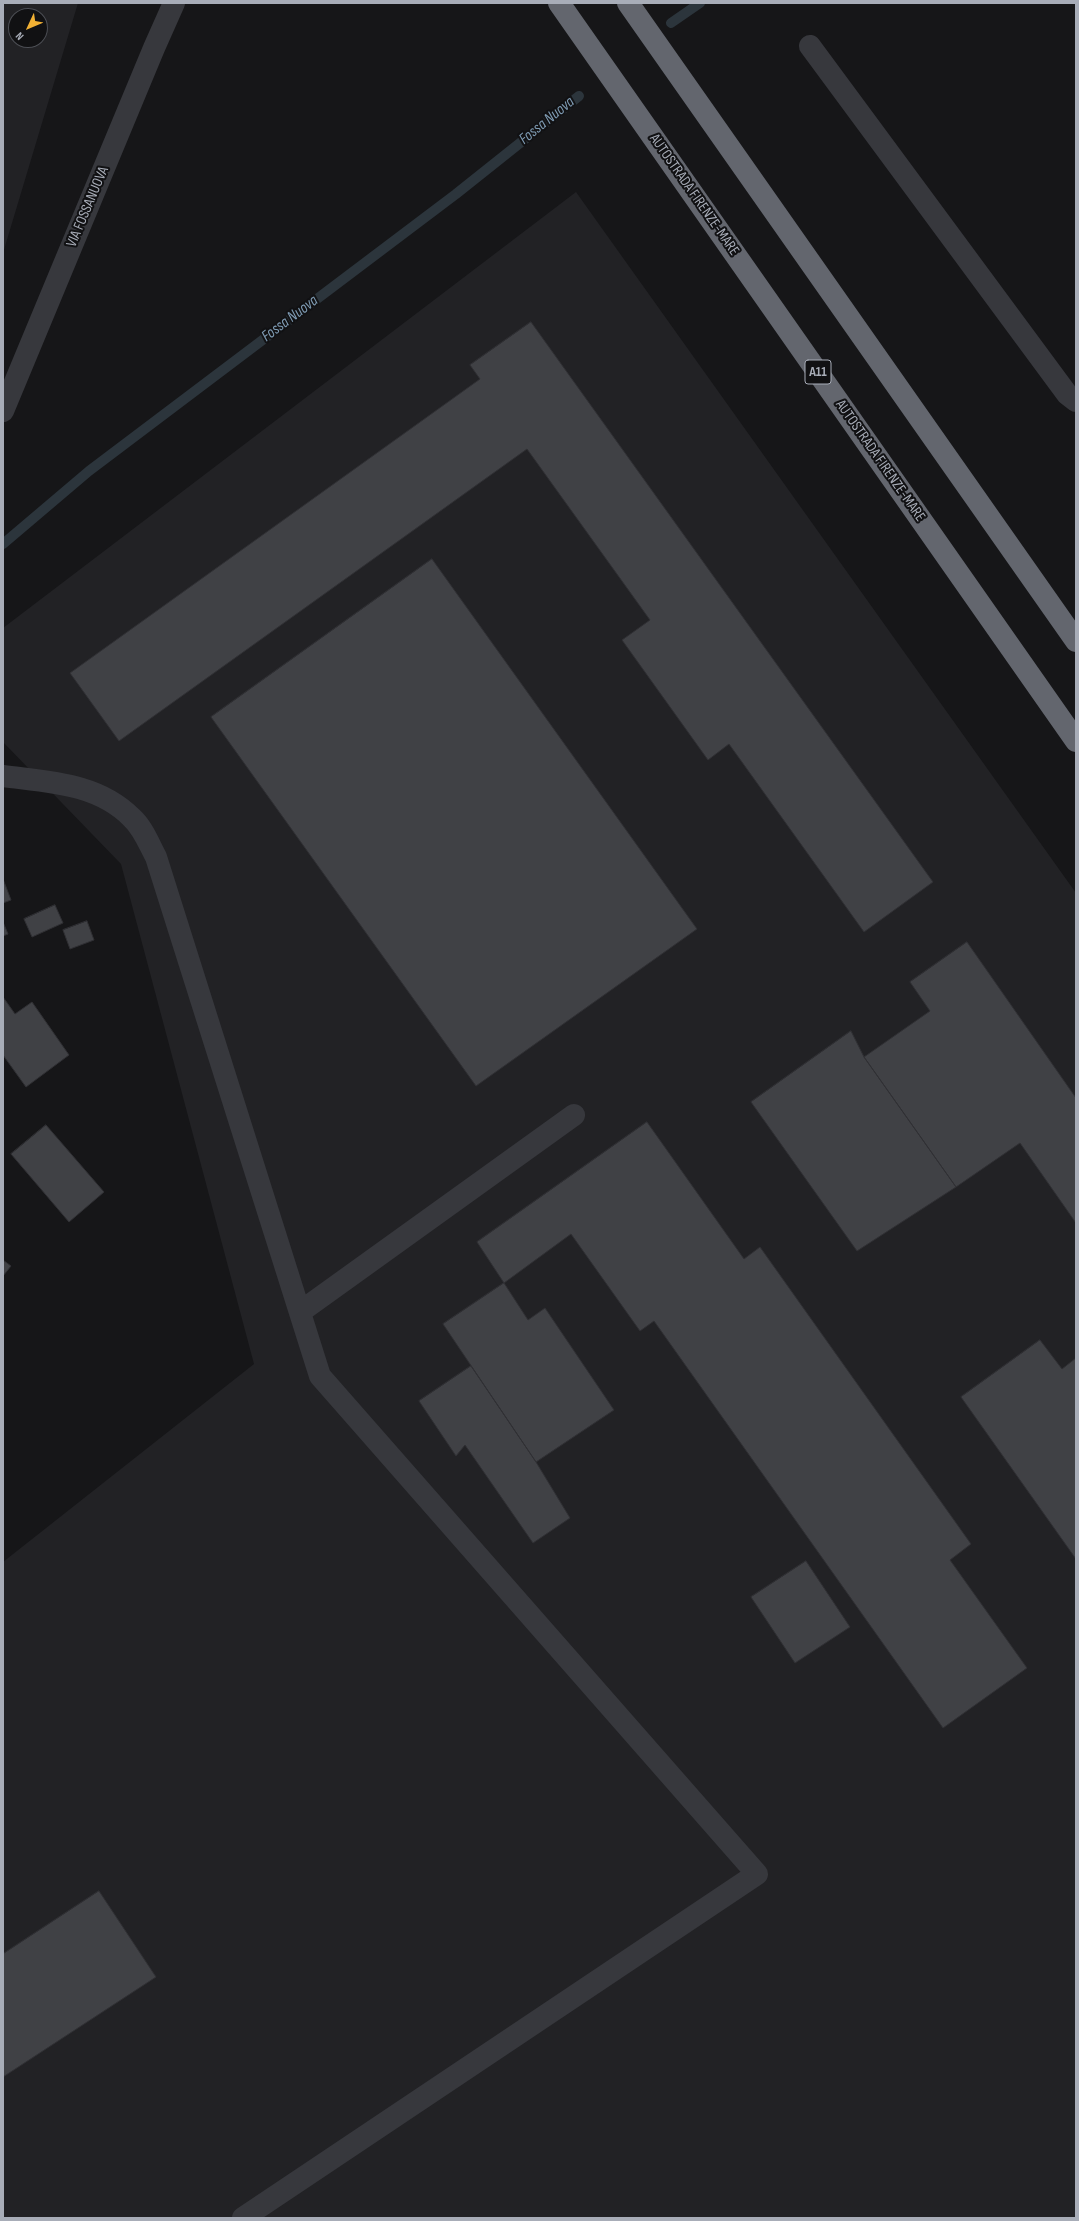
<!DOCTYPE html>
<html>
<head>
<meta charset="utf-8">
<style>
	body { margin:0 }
	#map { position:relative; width:1079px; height:2221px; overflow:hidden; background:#161618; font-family:"Sofia Sans Condensed",sans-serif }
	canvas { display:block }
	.frame { position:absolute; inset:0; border:4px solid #a8adb8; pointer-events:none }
	.north { position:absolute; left:8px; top:8px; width:40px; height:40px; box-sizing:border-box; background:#111113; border:1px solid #4d4f55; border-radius:50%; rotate:226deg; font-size:11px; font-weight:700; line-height:16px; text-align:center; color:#a8adb8 }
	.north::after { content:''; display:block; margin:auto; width:14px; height:18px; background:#f2b134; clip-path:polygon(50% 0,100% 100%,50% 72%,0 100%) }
</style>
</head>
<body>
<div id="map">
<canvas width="1079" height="2221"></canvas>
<div class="frame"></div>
<div class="north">N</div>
</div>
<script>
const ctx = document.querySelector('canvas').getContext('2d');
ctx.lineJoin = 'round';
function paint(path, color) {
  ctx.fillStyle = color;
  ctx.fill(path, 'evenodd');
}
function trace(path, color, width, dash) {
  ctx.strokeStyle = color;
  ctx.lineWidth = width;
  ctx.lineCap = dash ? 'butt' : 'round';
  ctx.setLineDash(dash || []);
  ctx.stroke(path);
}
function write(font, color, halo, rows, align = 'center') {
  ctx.font = font + ' "Sofia Sans Condensed",sans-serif';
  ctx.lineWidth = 4;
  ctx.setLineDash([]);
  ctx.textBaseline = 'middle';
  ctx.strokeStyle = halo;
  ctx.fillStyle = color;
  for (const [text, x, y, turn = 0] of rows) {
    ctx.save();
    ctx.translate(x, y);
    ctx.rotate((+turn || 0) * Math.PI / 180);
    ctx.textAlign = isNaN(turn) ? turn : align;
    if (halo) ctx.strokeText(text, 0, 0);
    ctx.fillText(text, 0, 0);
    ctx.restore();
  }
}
const built = new Path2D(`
	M3 3H78L3 253ZM16 16H40V40H16Z
	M576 192 1076 893V2218H3V1562L254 1364 121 864 3 742V628Z`);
const stream = new Path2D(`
	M671 23 700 3
	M3 544 89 471 456 194 579 96`);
const building = new Path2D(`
	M531 322 933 882 864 932 729 744 708 760 622 640 650 620 527 449 119 741 70 673 480 379 470 365Z
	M432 559 697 929 476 1086 211 717Z
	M3 879 11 900 3 903Z
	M55 905 63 923 32 937 24 919Z
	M87 921 94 940 70 949 63 930Z
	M3 922 8 934 3 936Z
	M967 942 1076 1098V1223L1020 1143 956 1187 864 1057 930 1011 910 982Z
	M3 997 15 1014 32 1002 69 1055 26 1087 3 1055Z
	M851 1031 864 1057 956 1187 857 1251 751 1102Z
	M647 1122 744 1259 760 1247 971 1544 950 1560 1027 1668 943 1728 654 1321 640 1331 571 1234 504 1283 477 1242Z
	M46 1125 104 1192 69 1222 11 1154Z
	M3 1260 11 1266 3 1276Z
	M504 1283 528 1320 545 1308 614 1410 536 1462 443 1324Z
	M1040 1340 1062 1369 1076 1358V1559L961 1397Z
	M471 1366 536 1462 570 1518 533 1543 465 1445 456 1456 419 1401Z
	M806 1561 850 1627 795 1663 751 1597Z
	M99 1891 156 1977 3 2077V1954Z`);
const minor = new Path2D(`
	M810 46 1067 394 1076 401
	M3 411 154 48 174 3
	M3 776C48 782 98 783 132 818 143 828 149 844 156 857L320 1376 757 1874 243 2218
	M300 1312 574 1115`);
const highway = new Path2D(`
	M559 3 1076 741
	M628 3 1076 641`);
const shields = [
	[818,372,26]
];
const shieldNames = [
	["A11",818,372]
];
const streetNames = [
	["AUTOSTRADA FIRENZE-MARE",694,195,55],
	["VIA FOSSANUOVA",88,207,-67],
	["AUTOSTRADA FIRENZE-MARE",880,461,55]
];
const waterNames = [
	["Fossa Nuova",547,121,-39],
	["Fossa Nuova",290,319,-37]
];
paint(built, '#222225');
trace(stream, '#2c353c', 10);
paint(building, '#404145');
trace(building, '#303034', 1);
trace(minor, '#37383d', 22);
trace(highway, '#63666e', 22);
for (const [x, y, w] of shields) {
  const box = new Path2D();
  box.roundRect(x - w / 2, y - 12, w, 24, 3);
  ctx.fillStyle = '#111113';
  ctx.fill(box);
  trace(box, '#a8adb8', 1);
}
write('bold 14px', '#a8adb8', null, shieldNames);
write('15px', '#a8adb8', '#111113', streetNames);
write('italic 16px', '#7f9bb3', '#111113', waterNames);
</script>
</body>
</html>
